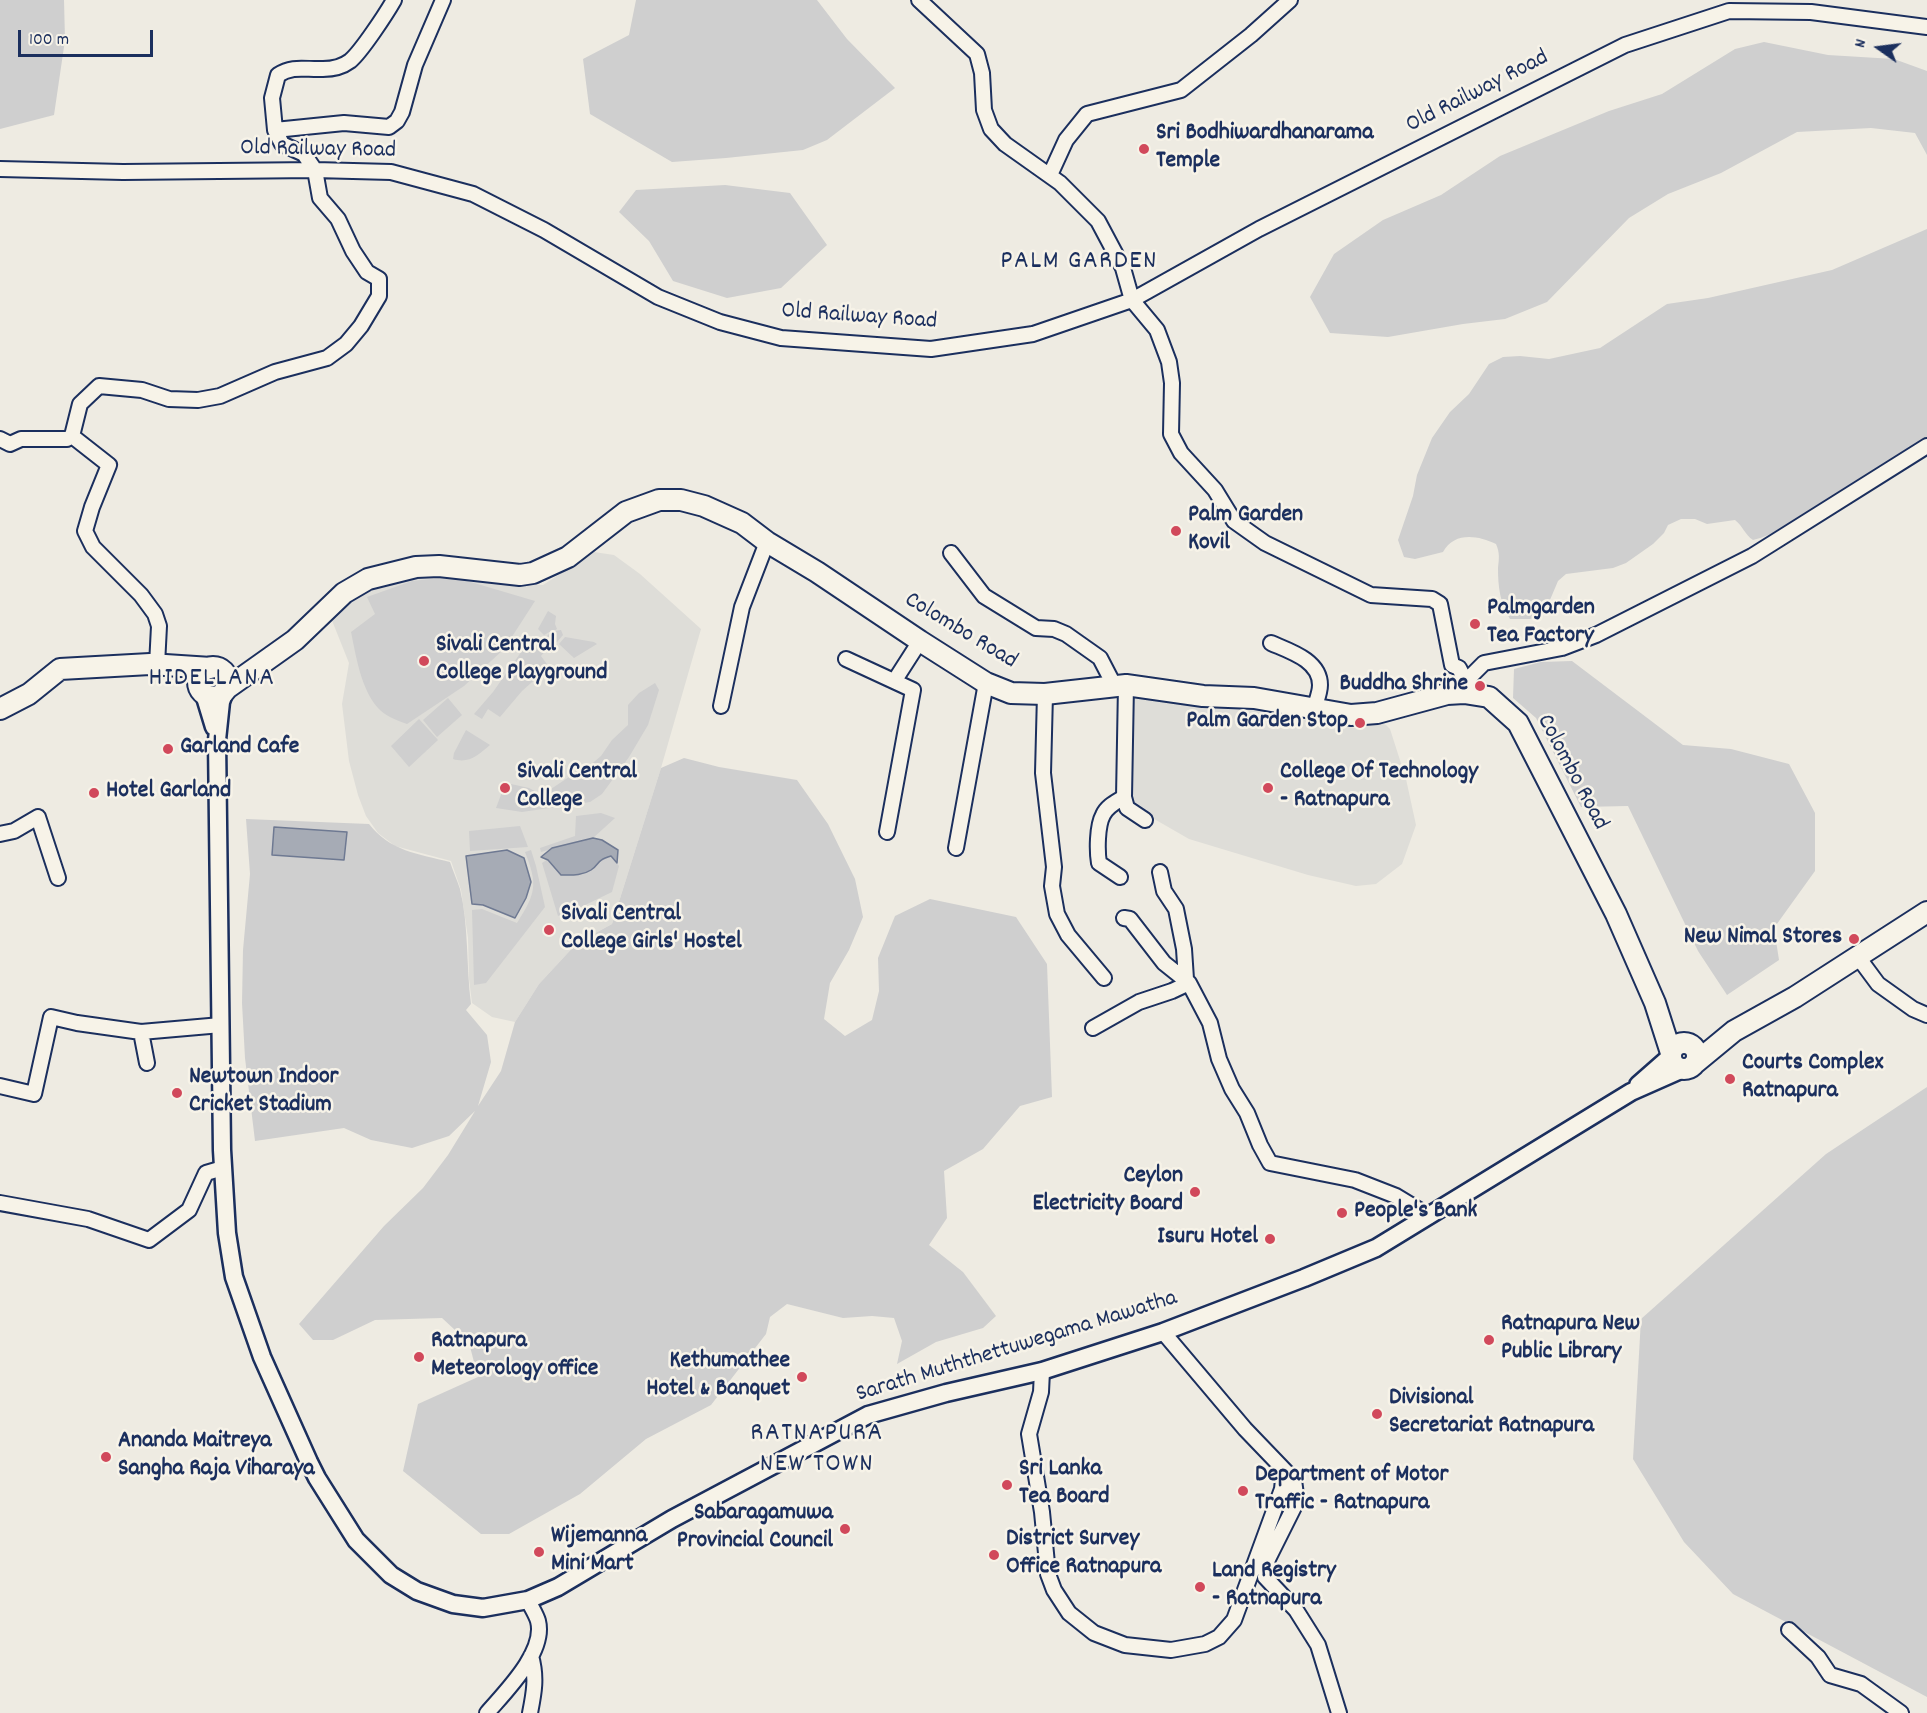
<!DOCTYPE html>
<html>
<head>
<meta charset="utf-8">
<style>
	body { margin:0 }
	#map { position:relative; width:1927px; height:1713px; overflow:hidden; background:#eeebe2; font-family:Dekko,sans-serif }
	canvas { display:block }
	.north { position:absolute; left:1849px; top:18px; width:60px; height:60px; -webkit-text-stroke:4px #f7f3e8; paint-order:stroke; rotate:284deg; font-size:16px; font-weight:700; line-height:24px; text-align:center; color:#1b2f5e }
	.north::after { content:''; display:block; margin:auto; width:21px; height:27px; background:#1b2f5e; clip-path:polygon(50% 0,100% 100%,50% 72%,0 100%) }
	.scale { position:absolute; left:18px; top:30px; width:135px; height:27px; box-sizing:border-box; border:3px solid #1b2f5e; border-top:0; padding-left:8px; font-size:18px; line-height:21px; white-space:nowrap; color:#1b2f5e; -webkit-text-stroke:4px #f7f3e8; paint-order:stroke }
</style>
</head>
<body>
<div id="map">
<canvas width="1927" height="1713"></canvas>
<div class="north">N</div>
<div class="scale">100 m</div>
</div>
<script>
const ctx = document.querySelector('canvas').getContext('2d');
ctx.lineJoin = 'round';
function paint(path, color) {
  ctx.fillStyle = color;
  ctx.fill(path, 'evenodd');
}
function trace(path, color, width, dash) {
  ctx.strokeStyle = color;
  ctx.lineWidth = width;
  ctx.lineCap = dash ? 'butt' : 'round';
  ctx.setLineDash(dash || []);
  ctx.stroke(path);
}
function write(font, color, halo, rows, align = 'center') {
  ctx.font = font + ' Dekko,sans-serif';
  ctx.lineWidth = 5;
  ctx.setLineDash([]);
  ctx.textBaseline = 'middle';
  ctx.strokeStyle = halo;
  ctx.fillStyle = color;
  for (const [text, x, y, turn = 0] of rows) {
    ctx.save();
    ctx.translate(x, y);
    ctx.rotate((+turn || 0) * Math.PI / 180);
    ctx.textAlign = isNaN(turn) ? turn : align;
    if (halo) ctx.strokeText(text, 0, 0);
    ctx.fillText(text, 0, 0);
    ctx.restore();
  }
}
const built = new Path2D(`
	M594 552 614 555 640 574 701 629 661 768 612 924 577 943 539 984 515 1022 492 1017 472 1003 469 979 468 938 461 890 451 861 395 846 378 833 366 816 358 795 349 761 342 704 349 663 331 618 358 589 448 570 488 583 543 585Z
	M1139 697 1263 708 1309 721 1355 728 1380 723 1386 725 1390 729 1406 779 1416 825 1402 864 1376 884 1356 886 1308 875 1189 839 1149 816 1132 805 1129 797 1132 698Z`);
const green = new Path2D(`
	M0 0H64L65 40 54 115 0 129Z
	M636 0H817L847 39 895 88 827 140 803 150 726 158 672 162 590 114 583 59 629 35Z
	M1764 42 1828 55 1894 59 1927 71V155L1915 133 1871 128 1797 132 1721 173 1668 194 1629 218 1547 302 1505 319 1463 324 1388 337 1330 333 1310 297 1334 254 1383 220 1441 195 1500 156 1609 111 1662 94 1735 49Z
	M725 185 790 193 827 245 781 288 727 298 673 281 649 241 619 212 636 190Z
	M1927 229V437C1890 461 1853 486 1814 509 1795 520 1775 535 1753 540 1745 535 1743 526 1735 520L1707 524 1695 519H1681L1668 525 1664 533 1653 544 1626 563 1613 568 1566 574 1558 581 1544 614 1530 619H1510C1500 603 1498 587 1498 568 1499 559 1500 553 1496 544 1477 535 1454 532 1443 552L1415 559 1404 557 1398 540 1413 496 1417 475 1432 438 1450 412 1469 394 1489 364 1503 357 1520 356 1549 359 1600 348 1667 304 1708 298 1832 270Z
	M440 578 464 580 535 601 504 649 464 686 407 724C396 720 385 716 378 708 361 689 356 656 351 632L375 614 367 597 412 581Z
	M548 611 556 616 555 624 557 629 554 631 561 630 563 635 557 642 551 643 546 637 553 630 544 635 538 629Z
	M565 637 594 642 597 644 574 658 559 644Z
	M531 638 546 650 541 656 549 667 522 691 500 717 488 709 482 719 474 714 493 692Z
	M1572 661 1683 745 1731 749 1789 764 1815 813V871L1774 928 1779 960 1727 995 1698 951 1628 806 1581 807 1536 718 1513 698 1514 669 1541 662Z
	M655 683 659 690 648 725 629 757 602 794 590 802 522 812 496 808 502 792 511 784 529 788 542 795 578 771 588 767 601 756 612 740 628 725V705L639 693Z
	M448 698 462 715 437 737 423 720Z
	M419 719 438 740 409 767 391 746Z
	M466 730 490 745C478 755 469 764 453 759L454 753Z
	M684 758 719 767 797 780 828 824 855 879 863 917 849 950 830 983 824 1019 845 1036 872 1020 879 991 878 958 895 916 930 899 1016 917 1047 964 1052 1097 1020 1106 983 1149 944 1171 947 1218 929 1245 963 1272 996 1316 983 1328 936 1342 897 1364 902 1341 894 1318 872 1316 843 1318 787 1304 770 1317 766 1334 711 1405 646 1439 580 1494 509 1534H481L403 1471 418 1404 478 1377 469 1343 442 1318 375 1320 333 1340H313L299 1324 384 1226 423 1188 448 1155 475 1111 449 1136 412 1148 371 1140 344 1128 255 1141 245 1058 242 1003 243 950 250 874 246 819 369 824C390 851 418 854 450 862 453 871 457 880 460 889 469 926 466 966 471 1004L466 1010 487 1035 491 1062 478 1106 501 1071 515 1022 539 984 577 943 612 924 661 768Z
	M601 813 615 818 593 838 541 852 540 848 575 836 576 816Z
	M520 826 528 847 470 851 469 831Z
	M531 850 536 866 545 907 486 983 474 985 472 910 482 909 517 923C536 893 538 885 525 852Z
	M612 856 619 866 612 892 579 908 558 916 542 863 548 859 561 875C571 875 582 876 591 870 602 862 595 861 612 856Z
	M1927 1087V1697L1733 1594 1684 1542 1633 1459 1641 1319 1826 1154Z`);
const water = new Path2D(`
	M274 827 347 832 344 860 272 855Z
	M593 838 602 840 618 850 617 863 611 856C595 861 601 863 591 870 582 876 571 875 561 875L548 860 541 857 552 848Z
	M507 850 524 858 531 882 526 898 515 918 483 905 472 904 466 856Z`);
const minor = new Path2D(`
	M919 0 977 54 982 73 984 110 991 129 1005 144 1060 183 1098 221 1123 268 1132 300 1157 330 1169 362 1172 383 1171 434 1181 453 1215 490 1234 521 1265 543 1371 595 1432 599 1440 604 1452 665 1459 668 1467 684
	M275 130 344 123 389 127 397 121 402 112 415 65 443 0
	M0 169 123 172 315 170 391 172 473 194 544 230 658 297 720 322 781 338 931 349 1033 334 1132 300 1259 229 1625 45 1729 11 1811 12 1927 27
	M1050 175 1066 140 1087 114 1181 90 1251 35 1290 0
	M0 439 10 444 21 439H67L72 436
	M951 553 984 596 1036 628 1054 629 1066 634 1100 658 1114 685
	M1271 643C1289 651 1320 660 1320 685 1320 693 1316 702 1314 709
	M846 659 913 690 887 832
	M157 665 159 626 155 614 141 595 93 547 85 531 92 507 109 465 72 436 80 404 99 386 142 390 169 399 198 400 220 396 275 372 327 358 346 344 361 326 379 296V279L367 272 353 251 338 219 320 198 315 170 304 154 282 144 275 130 272 98 278 75C293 65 306 70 323 69 333 69 342 67 350 61 361 52 386 14 394 0
	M895 680 920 641
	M1465 691 1470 677 1484 663 1562 648 1596 635 1752 556 1927 446
	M1045 694 1043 773 1054 867 1052 886 1057 914 1068 935 1104 978
	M721 706 742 607 767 542
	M1124 797 1127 808 1145 820
	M0 834 14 831 38 817 58 878
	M956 848 986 683
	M1160 872 1164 891 1176 909 1184 949 1186 979
	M1120 877 1099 863C1097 851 1097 826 1103 815 1107 806 1116 802 1124 797L1126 685
	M1124 918 1130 919 1164 963 1189 983 1210 1023 1219 1059 1232 1089 1247 1113 1260 1145 1270 1163 1355 1180 1396 1196 1429 1216
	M1858 957 1878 984 1913 1009 1927 1015
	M1093 1028 1139 1002 1172 991 1189 983
	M147 1063 141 1032 221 1025
	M0 1086 34 1094 51 1017 77 1023 141 1032
	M0 1203 88 1219 149 1240 189 1210 206 1173 223 1168
	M1163 1332 1245 1429 1294 1480 1296 1495 1294 1507 1268 1559 1265 1577 1296 1610 1318 1645 1339 1713
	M1042 1371 1041 1392 1029 1434 1042 1512 1048 1574 1054 1590 1069 1613 1094 1633 1125 1645 1171 1650 1205 1644 1219 1637 1234 1620 1282 1489 1284 1470
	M1789 1630 1818 1657 1830 1675 1861 1684 1901 1713
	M487 1713C505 1692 546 1652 538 1621 536 1614 531 1607 528 1600
	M530 1713C534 1693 537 1677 531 1656`);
const major = new Path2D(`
	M225 691 221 702 217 740 222 1150 227 1233 234 1277 262 1357 309 1462 317 1478 356 1540 391 1575 417 1591 453 1604 483 1608 528 1600 558 1587 672 1519 868 1415 946 1393 1042 1371 1163 1332 1304 1278 1376 1248 1631 1092 1683 1069
	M204 694 214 727
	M1638 1085 1671 1056`);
const highway = new Path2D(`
	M198 682a15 15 0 1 1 30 0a15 15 0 1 1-30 0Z
	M226 689 295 640 344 593 368 579 416 567 439 566 520 575 533 573 568 557 626 512 659 500H681L704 506 742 523 767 542 817 572 920 641 986 683 1011 693 1045 694 1126 685 1203 696 1254 698 1351 715 1377 713 1447 694 1464 693 1489 697 1518 723 1616 914 1655 1003 1671 1053
	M0 709 29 694 60 669 150 664 211 668
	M1671 1056a13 13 0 1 1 26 0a13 13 0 1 1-26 0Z
	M1694 1064 1734 1031 1795 997 1927 912`);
const markers = [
	[1144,149,6,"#d1495b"],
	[1176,531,6,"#d1495b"],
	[1475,624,6,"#d1495b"],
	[424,661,6,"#d1495b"],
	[1480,686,6,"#d1495b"],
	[1360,723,6,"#d1495b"],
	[168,749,6,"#d1495b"],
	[505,788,6,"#d1495b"],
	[1268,788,6,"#d1495b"],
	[94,793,6,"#d1495b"],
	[549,930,6,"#d1495b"],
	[1854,939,6,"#d1495b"],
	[1730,1079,6,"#d1495b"],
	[177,1093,6,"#d1495b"],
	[1195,1192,6,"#d1495b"],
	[1342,1213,6,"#d1495b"],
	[1270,1239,6,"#d1495b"],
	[1489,1340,6,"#d1495b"],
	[419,1357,6,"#d1495b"],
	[802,1377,6,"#d1495b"],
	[1377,1414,6,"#d1495b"],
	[106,1457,6,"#d1495b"],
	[1007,1485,6,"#d1495b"],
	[1243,1491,6,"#d1495b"],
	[845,1529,6,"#d1495b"],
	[539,1552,6,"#d1495b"],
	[994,1555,6,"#d1495b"],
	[1200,1587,6,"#d1495b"]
];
const streetNames = [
	["Old Railway Road",1478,93,-27],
	["Old Railway Road",318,151,1],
	["Old Railway Road",859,318,4],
	["Colombo Road",960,632,31],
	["Colombo Road",1571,773,62],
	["Sarath Muththettuwegama Mawatha",1017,1348,-17]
];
const poiNames = [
	["Sri Bodhiwardhanarama",1156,135],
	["Temple",1156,163],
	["Palm Garden",1188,517],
	["Kovil",1188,545],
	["Palmgarden",1487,610],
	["Tea Factory",1487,638],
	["Sivali Central",436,647],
	["College Playground",436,675],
	["Buddha Shrine",1468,686,"right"],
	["Palm Garden Stop",1348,723,"right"],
	["Garland Cafe",180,749],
	["Sivali Central",517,774],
	["College",517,802],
	["College Of Technology",1280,774],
	["- Ratnapura",1280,802],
	["Hotel Garland",106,793],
	["Sivali Central",561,916],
	["College Girls' Hostel",561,944],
	["New Nimal Stores",1842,939,"right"],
	["Courts Complex",1742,1065],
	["Ratnapura",1742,1093],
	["Newtown Indoor",189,1079],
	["Cricket Stadium",189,1107],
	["Ceylon",1183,1178,"right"],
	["Electricity Board",1183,1206,"right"],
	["People's Bank",1354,1213],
	["Isuru Hotel",1258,1239,"right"],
	["Ratnapura New",1501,1326],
	["Public Library",1501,1354],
	["Ratnapura",431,1343],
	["Meteorology office",431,1371],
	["Kethumathee",790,1363,"right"],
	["Hotel & Banquet",790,1391,"right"],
	["Divisional",1389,1400],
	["Secretariat Ratnapura",1389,1428],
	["Ananda Maitreya",118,1443],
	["Sangha Raja Viharaya",118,1471],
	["Sri Lanka",1019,1471],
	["Tea Board",1019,1499],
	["Department of Motor",1255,1477],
	["Traffic - Ratnapura",1255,1505],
	["Sabaragamuwa",833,1515,"right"],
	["Provincial Council",833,1543,"right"],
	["Wijemanna",551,1538],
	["Mini Mart",551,1566],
	["District Survey",1006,1541],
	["Office Ratnapura",1006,1569],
	["Land Registry",1212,1573],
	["- Ratnapura",1212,1601]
];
const quarterNames = [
	["PALM GARDEN",1079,263],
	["HIDELLANA",212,680],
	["RATNAPURA",817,1435],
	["NEW TOWN",817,1466]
];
paint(built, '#deddd8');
paint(green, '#cfcfcf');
paint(water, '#a6abb5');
trace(water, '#6e7992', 1.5);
trace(minor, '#1b2f5e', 18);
trace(major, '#1b2f5e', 21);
trace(highway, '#1b2f5e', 24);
trace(minor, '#f7f3e8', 14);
trace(major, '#f7f3e8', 16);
trace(highway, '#f7f3e8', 20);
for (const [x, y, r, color] of markers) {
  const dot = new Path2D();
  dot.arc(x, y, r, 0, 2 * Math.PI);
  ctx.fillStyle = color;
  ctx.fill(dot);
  trace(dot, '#f7f3e8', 2);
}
write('24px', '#1b2f5e', '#f7f3e8', streetNames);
write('bold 24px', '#1b2f5e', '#f7f3e8', poiNames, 'left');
ctx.letterSpacing = '1.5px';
write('27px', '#1b2f5e', '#f7f3e8', quarterNames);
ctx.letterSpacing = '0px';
</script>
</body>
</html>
